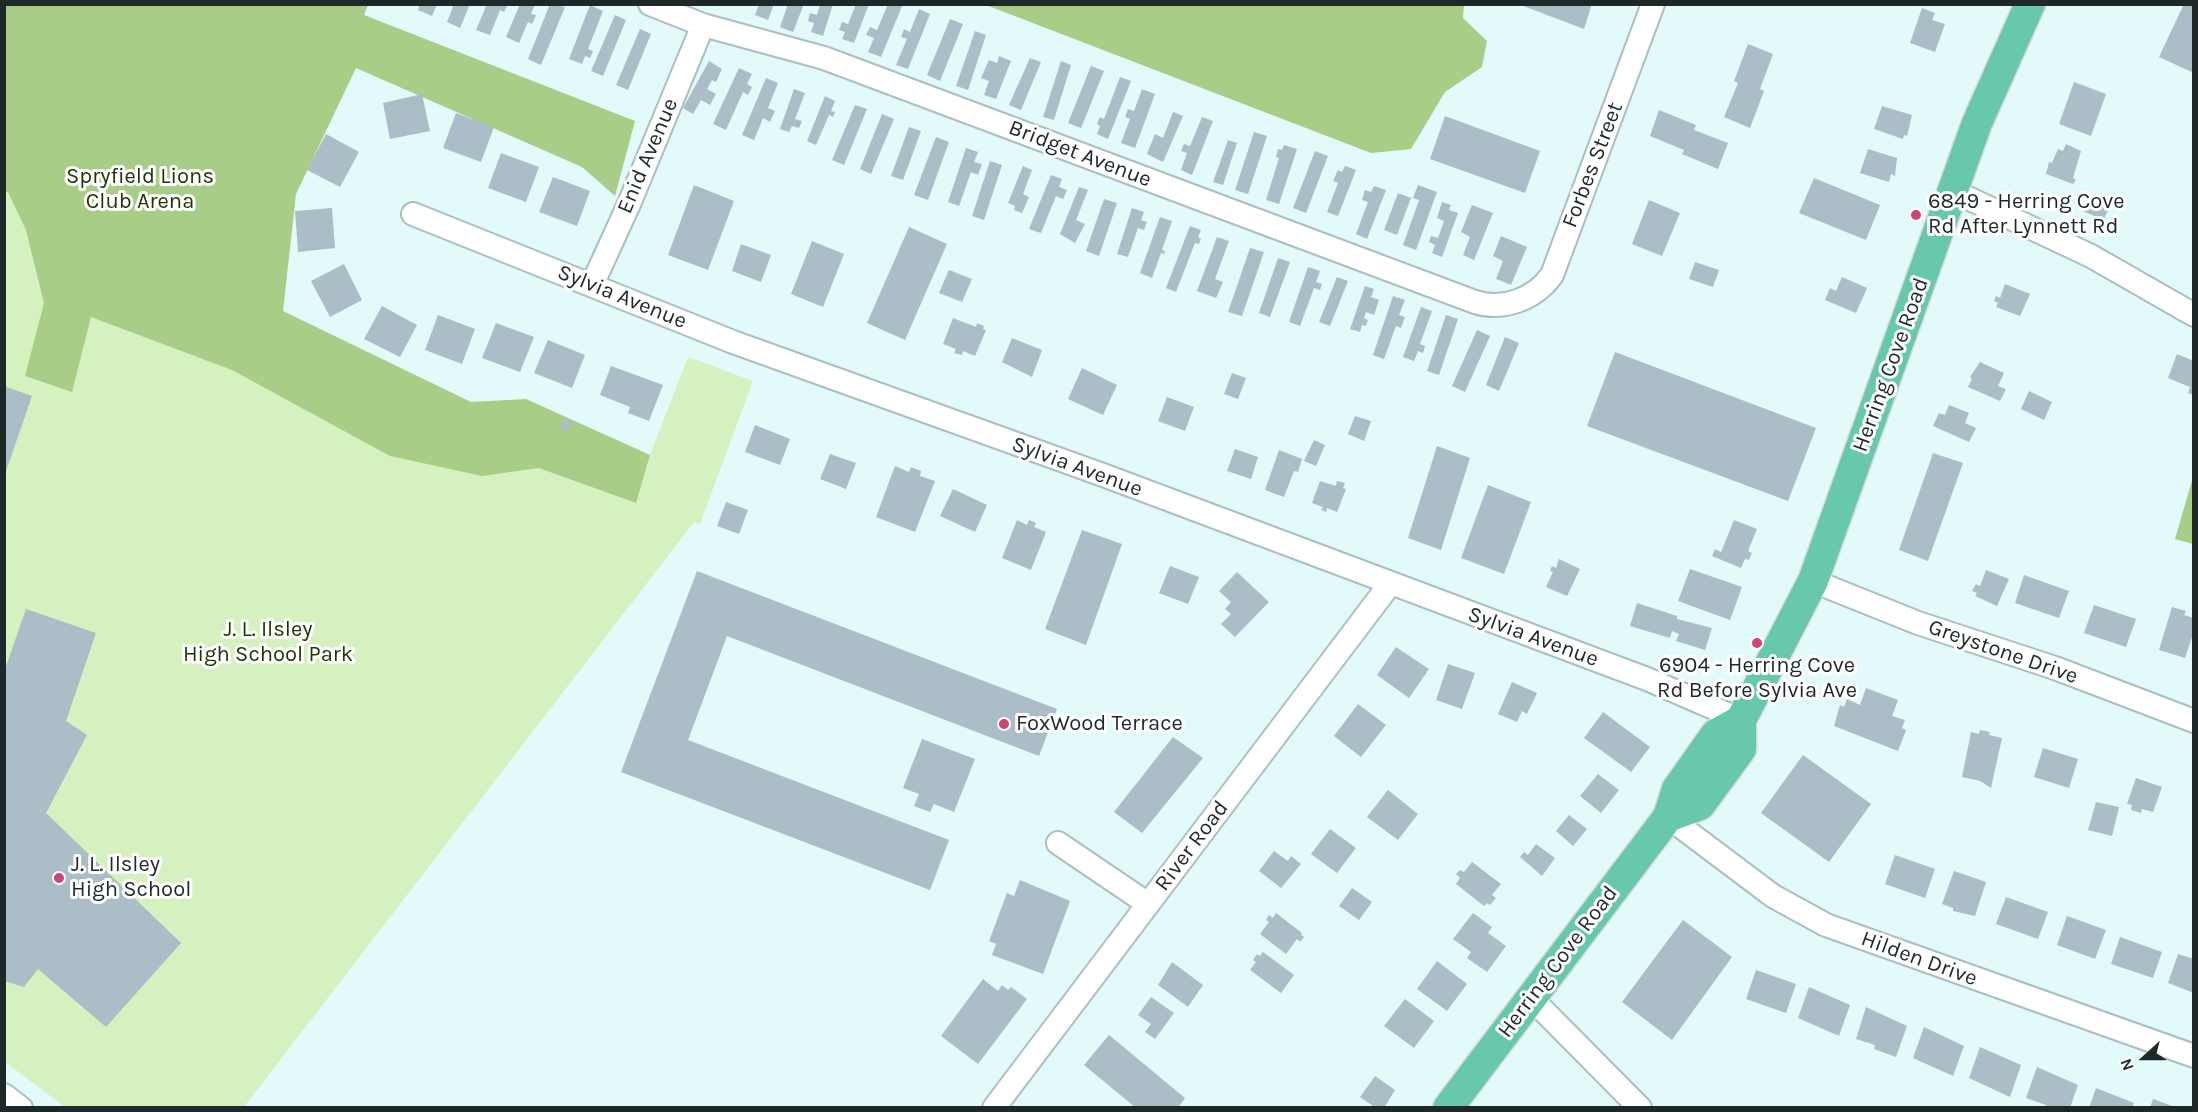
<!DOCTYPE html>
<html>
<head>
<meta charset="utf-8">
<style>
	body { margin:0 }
	#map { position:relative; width:2198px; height:1112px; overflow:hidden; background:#e3fafa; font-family:Karla,sans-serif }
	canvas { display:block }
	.frame { position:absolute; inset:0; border:6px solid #1f2828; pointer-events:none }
	.north { position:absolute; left:2114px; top:1028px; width:60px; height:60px; -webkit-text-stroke:4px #fff; paint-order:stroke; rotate:249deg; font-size:16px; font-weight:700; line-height:24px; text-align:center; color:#1f2828 }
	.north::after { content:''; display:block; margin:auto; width:21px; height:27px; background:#1f2828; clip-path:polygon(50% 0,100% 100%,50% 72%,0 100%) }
</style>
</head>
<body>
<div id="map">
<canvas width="2198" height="1112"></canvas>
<div class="frame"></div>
<div class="north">N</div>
</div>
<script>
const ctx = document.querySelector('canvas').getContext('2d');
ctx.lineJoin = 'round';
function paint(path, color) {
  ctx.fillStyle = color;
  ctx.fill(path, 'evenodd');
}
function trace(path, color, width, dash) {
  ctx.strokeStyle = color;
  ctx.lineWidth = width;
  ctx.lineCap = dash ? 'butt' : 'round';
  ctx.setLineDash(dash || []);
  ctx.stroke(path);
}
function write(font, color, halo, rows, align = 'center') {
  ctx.font = font + ' Karla,sans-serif';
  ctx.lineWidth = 6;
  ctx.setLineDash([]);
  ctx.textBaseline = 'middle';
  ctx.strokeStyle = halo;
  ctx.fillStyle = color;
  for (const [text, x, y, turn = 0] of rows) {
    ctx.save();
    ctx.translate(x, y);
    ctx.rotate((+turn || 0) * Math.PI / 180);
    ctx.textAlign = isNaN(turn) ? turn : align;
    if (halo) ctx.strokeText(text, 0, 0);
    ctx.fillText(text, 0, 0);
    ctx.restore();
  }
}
const green = new Path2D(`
	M4 5 222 344 636 500 650 455 688 357 753 381 700 524 694 522 244 1107H65L5 1062Z`);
const forest = new Path2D(`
	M4 5H368L364 15 635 121 615 196 582 167 356 68 296 194 283 311 471 402 526 399 650 455 636 503 539 468 482 476 390 456 232 370 91 317 72 392 25 376 44 303 26 230 8 192 5 191Z
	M986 5H1464L1463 18 1487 41 1482 67 1445 92 1411 149 1371 153Z
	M2193 477V544L2175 539Z`);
const building = new Path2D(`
	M420 4H437L432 16 418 10Z
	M454 4H470L460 28 447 22Z
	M487 4 507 6 504 12 500 10 490 35 476 30Z
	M520 4H535L531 14 536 15 532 24 528 22 519 43 506 37Z
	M550 4 565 7 541 65 528 59Z
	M759 4H774L768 20 755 15Z
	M788 4H804L793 32 780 27Z
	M820 4H833L823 36 811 32 814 23 808 21 810 13 817 15Z
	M856 4H869L854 43 842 39 845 32 839 30 842 22 848 24Z
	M888 4H903L881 57 868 52 874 38 866 35 870 27 877 30Z
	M1518 4H1592L1584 29Z
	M2184 4H2194V73L2159 57Z
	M590 5 603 11 588 49 593 51 590 58 585 56 582 64 569 59Z
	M1922 8 1935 13 1932 20 1945 24 1935 52 1910 43Z
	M919 9 930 14 908 69 896 65 907 39 901 37 904 29 910 32Z
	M615 15 626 20 603 76 591 71Z
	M950 19 963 24 940 81 927 75Z
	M640 29 651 34 628 90 616 85Z
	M975 31 986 35 968 90 956 86Z
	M1748 44 1773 54 1760 89 1764 91 1750 128 1724 117 1738 83 1734 81Z
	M999 56 1011 61 996 99 984 95 989 81 981 78 989 60 997 63Z
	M1030 58 1041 62 1021 110 1009 105Z
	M709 61 722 69 716 82 712 80 707 89 716 94 710 105 701 100 693 114 683 108Z
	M1061 61 1071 65 1054 120 1043 117Z
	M1091 66 1104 71 1081 128 1068 123Z
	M739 68 752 74 747 84 752 87 748 95 743 92 726 130 713 124Z
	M1120 77 1131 81 1108 139 1097 134 1100 126 1097 124 1100 117 1104 119Z
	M766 78 778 83 768 108 775 111 770 122 763 118 754 140 742 135Z
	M2074 82 2106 94 2091 136 2059 124Z
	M794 89 805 93 795 119 802 121 799 128 792 126 789 132 780 129Z
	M1142 89 1155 94 1135 148 1121 143 1130 119 1125 117 1128 109 1134 111Z
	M422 94 430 131 390 139 383 103Z
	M825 96 835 101 831 111 835 112 833 117 829 115 816 145 807 141Z
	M855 105 867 109 844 165 832 160Z
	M1882 106 1912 115 1907 136 1904 135 1903 139 1874 129Z
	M1659 110 1696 125 1694 130 1728 143 1718 169 1682 154 1684 150 1650 136Z
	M1173 112 1183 116 1163 162 1147 154 1155 134 1163 138Z
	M456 113 494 127 481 162 443 148Z
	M882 114 894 119 871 174 860 169Z
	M1445 116 1540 151 1525 193 1430 159Z
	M1202 117 1213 121 1192 175 1181 170 1187 153 1181 151 1184 144 1190 146Z
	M909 127 921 131 903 180 891 176Z
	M1254 132 1267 136 1248 194 1235 190Z
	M326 134 359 152 340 187 307 170Z
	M936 137 949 142 928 200 914 195Z
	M1228 140 1237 143 1223 185 1213 182Z
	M2066 144 2081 151 2073 178 2076 180 2073 184 2046 174 2049 162 2052 163 2058 149 2063 151Z
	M1284 145 1297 149 1279 204 1266 200 1279 158 1276 157 1278 149 1282 150Z
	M966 148 978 152 974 162 982 164 978 175 971 172 959 206 948 202Z
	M1868 149 1897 158 1895 176 1891 174 1889 182 1860 173Z
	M1315 151 1328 156 1306 213 1293 208Z
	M501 153 539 167 526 202 488 188Z
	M990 161 1002 165 984 220 972 216Z
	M1023 166 1032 170 1023 194 1029 197 1022 213 1014 210 1015 206 1008 203Z
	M1345 166 1356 170 1338 216 1327 212 1338 183 1333 181 1338 170 1342 172Z
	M1051 175 1062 179 1059 187 1067 190 1063 199 1056 196 1041 233 1029 229Z
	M553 177 590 191 577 226 539 212Z
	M1814 178 1880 205 1866 240 1799 213Z
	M694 185 734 201 708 270 668 255Z
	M1418 185 1437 192 1416 250 1403 245 1419 200 1413 198Z
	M1374 186 1386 190 1367 239 1356 234 1368 202 1362 200 1365 190 1371 192Z
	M1079 187 1088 190 1076 220 1085 224 1075 243 1060 234Z
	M1398 193 1411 198 1397 235 1384 230Z
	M2086 198 2109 209 2103 220 2081 210Z
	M1104 199 1117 203 1099 256 1086 251Z
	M1649 200 1680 213 1662 256 1632 244Z
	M1442 202 1451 205 1449 210 1458 213 1442 257 1432 253 1435 245 1429 242 1431 236 1438 238 1444 221 1437 218Z
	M1472 205 1493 213 1474 260 1463 255 1470 237 1461 232Z
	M332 208 335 248 298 252 295 211Z
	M1132 208 1144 212 1141 220 1147 222 1144 230 1138 228 1128 257 1117 254Z
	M1160 217 1172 221 1162 250 1165 251 1164 254 1161 253 1152 278 1140 273Z
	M1190 226 1201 230 1198 237 1201 239 1199 244 1195 243 1176 292 1166 288Z
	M909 227 947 244 905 340 867 323Z
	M1501 236 1527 247 1511 285 1496 279 1503 261 1493 256Z
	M1217 237 1229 241 1215 279 1223 282 1216 298 1197 291Z
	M812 241 844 254 823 307 791 294Z
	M741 244 771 255 761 282 732 271Z
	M1250 248 1264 252 1242 316 1228 312Z
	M1278 258 1290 262 1270 317 1259 313Z
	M1695 262 1719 270 1713 287 1689 279Z
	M344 264 362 300 330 317 311 281Z
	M1308 267 1320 271 1316 282 1322 284 1320 290 1314 288 1300 326 1289 322Z
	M949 270 972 279 962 302 939 293Z
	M1337 277 1348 281 1330 326 1319 322Z
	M1842 277 1867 288 1856 313 1825 300 1830 288 1836 291Z
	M2005 284 2030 294 2020 316 1996 307 1998 303 1994 301 1996 296 2000 298Z
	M1365 286 1374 289 1371 297 1379 300 1374 315 1366 312 1364 318 1368 320 1366 326 1362 325 1360 332 1350 329Z
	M1393 296 1405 300 1399 315 1405 317 1401 328 1396 326 1384 359 1373 355Z
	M382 306 417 325 400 357 364 339Z
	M1421 307 1432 311 1420 344 1425 346 1423 353 1418 351 1414 361 1403 357Z
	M438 315 475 329 462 364 425 350Z
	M1446 315 1458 319 1439 375 1427 371Z
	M953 318 976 327 977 323 984 326 983 329 986 330 975 356 963 351 962 355 954 353 956 349 943 344Z
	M496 323 534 337 520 372 482 358Z
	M1477 330 1490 336 1465 392 1452 386Z
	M1505 337 1519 343 1499 391 1486 385Z
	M1012 338 1042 350 1032 377 1002 362Z
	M548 340 585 355 572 388 534 373Z
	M1615 352 1816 428 1788 501 1587 426Z
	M2177 354 2194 361V395L2188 393 2190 387 2168 378Z
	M1980 362 2004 373 1998 386 2006 389 2000 401 1968 387 1972 379 1970 377Z
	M611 366 663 385 649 421 628 413 630 407 600 395Z
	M1082 368 1117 385 1103 415 1068 399Z
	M1232 373 1246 378 1238 399 1224 394Z
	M4 386 32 396 5 474H4Z
	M2029 391 2052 402 2044 420 2021 409Z
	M1167 397 1194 407 1185 431 1158 421Z
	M1949 405 1969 413 1965 423 1976 428 1969 442 1933 426 1939 413 1945 415Z
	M1355 416 1371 421 1364 441 1348 434Z
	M564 418 572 421 568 432 560 429Z
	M755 425 790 439 780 465 745 452Z
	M1314 440 1325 445 1316 466 1304 461Z
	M1437 446 1470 458 1441 550 1408 538Z
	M1235 449 1258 457 1251 479 1227 471Z
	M1279 450 1302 459 1298 472 1294 471 1284 497 1265 490Z
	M1933 453 1963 463 1928 561 1899 550Z
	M830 454 856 463 846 489 820 479Z
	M895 466 909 472 911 467 921 471 920 476 935 481 915 532 876 517Z
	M1320 481 1336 486 1337 481 1345 483 1343 488 1346 489 1337 512 1327 508 1326 512 1321 510 1323 507 1312 503Z
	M1488 485 1531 502 1504 574 1461 558Z
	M953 489 987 505 975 532 940 516Z
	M726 502 748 510 739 534 717 526Z
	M1017 520 1027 525 1029 520 1036 523 1034 527 1046 532 1031 570 1002 558Z
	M1734 520 1757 529 1748 551 1752 553 1749 560 1745 559 1741 568 1712 556 1715 549 1721 552Z
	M1082 530 1122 544 1086 645 1045 629Z
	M1559 559 1580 569 1567 596 1546 587 1553 572 1550 571 1552 566 1556 568Z
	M1170 566 1199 577 1188 604 1159 593Z
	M1690 569 1742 587 1730 620 1678 601Z
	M1986 570 2009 579 1997 606 1975 596 1977 593 1972 591 1976 584 1980 586Z
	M697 571 1057 709 1039 756 727 636 688 740 949 840 930 890 621 772Z
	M1237 572 1269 602 1235 637 1221 624 1231 614 1225 609 1231 602 1219 591Z
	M2024 575 2069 591 2059 618 2015 603Z
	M1637 603 1677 616V619L1712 628 1705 650 1676 641 1679 634 1672 631 1670 638 1630 626Z
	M2094 605 2136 619 2126 647 2084 633Z
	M2172 607 2186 611 2184 615 2194 618V631L2185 658 2159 650Z
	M26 609 96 633 66 721 87 735 46 813 181 943 106 1027 38 969 24 987 4 981V672Z
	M1396 647 1429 669 1409 698 1377 675Z
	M1448 664 1475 673 1462 709 1436 700Z
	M1512 682 1537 693 1527 714 1522 711 1517 722 1498 714Z
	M1866 688 1898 700 1892 716 1905 720 1902 728 1906 730 1898 751 1834 726 1840 705 1844 707 1847 699 1860 705Z
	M1358 704 1386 725 1361 757 1334 736Z
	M1603 712 1650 747 1631 772 1584 738Z
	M1980 730 1990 732 1989 735 2002 738 1991 788 1980 781 1962 777 1971 732 1979 734Z
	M1173 737 1203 758 1142 833 1114 812Z
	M922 739 975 759 954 812 934 804 930 812 914 806 919 794 903 788Z
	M2043 748 2078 759 2069 788 2034 777Z
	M1803 755 1871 804 1829 862 1761 813Z
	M1598 774 1619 790 1601 813 1580 796Z
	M2136 778 2162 787 2153 812 2142 809 2141 813 2131 810 2132 805 2127 804Z
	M1388 790 1418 814 1398 840 1367 817Z
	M2096 802 2119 807 2112 836 2088 830Z
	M1569 815 1587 829 1573 846 1556 831Z
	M1330 829 1356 848 1337 873 1311 854Z
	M1536 844 1555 858 1542 876 1520 857 1524 852 1528 855Z
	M1274 851 1288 861 1291 856 1301 864 1281 888 1259 871Z
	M1895 855 1935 869 1925 898 1885 884Z
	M1472 862 1501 884 1492 895 1496 898 1490 905 1487 903 1484 906 1456 884 1460 878 1456 874 1460 870 1464 872Z
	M1954 871 1986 882 1975 916 1953 911V908L1942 904Z
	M1020 880 1070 901 1043 974 992 955 996 944 989 941 1007 893 1014 896Z
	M1352 888 1372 902 1359 920 1339 906Z
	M2006 897 2048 912 2038 939 1996 924Z
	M1276 913 1302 933 1301 935 1304 937 1300 942 1297 939 1286 954 1260 934 1269 922 1266 920 1269 915 1273 918Z
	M1473 913 1492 927 1488 933 1506 946 1487 972 1467 958 1471 952 1453 939Z
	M2067 916 2106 930 2095 959 2057 945Z
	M1683 920 1732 957 1672 1040 1622 1002Z
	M2120 937 2162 952 2153 978 2111 964Z
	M1263 952 1294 975 1281 993 1250 970 1256 962 1253 960 1257 954 1260 956Z
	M2178 954 2194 959V993L2168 983Z
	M1437 961 1467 984 1447 1011 1417 989Z
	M1172 962 1203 985 1188 1007 1158 985Z
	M1756 970 1796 984 1786 1013 1746 999Z
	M983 979 998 991 1002 985 1008 990 1011 987 1027 999 978 1064 941 1036Z
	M1809 987 1850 1005 1839 1036 1798 1018Z
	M1151 997 1174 1013 1155 1039 1145 1032 1151 1024 1138 1015Z
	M1405 999 1434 1021 1414 1048 1384 1026Z
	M1866 1007 1907 1026 1896 1057 1874 1049 1875 1045 1856 1039Z
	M1924 1027 1964 1046 1953 1076 1913 1058Z
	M1109 1035 1185 1098 1178 1108H1136L1084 1065Z
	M1980 1047 2021 1065 2010 1097 1969 1078Z
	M2037 1067 2078 1085 2070 1108H2045L2046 1105 2026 1098Z
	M1375 1076 1395 1090 1384 1108H1376L1360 1097Z
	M2096 1088 2134 1103 2132 1108H2089Z
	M2153 1099 2175 1107V1108H2150Z`);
const minor = new Path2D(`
	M650 4 703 25 824 58 1475 302C1503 311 1535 299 1552 275L1653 4
	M1953 191 2091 256 2194 315
	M413 214 733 342 1103 475 1647 679 1741 720
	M592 285 629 204 703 25
	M1813 581 1918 623 2055 668 2194 721
	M1668 817 1773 896 1826 925 2194 1056
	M1058 843 1148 904
	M1530 997 1640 1108
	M4 1095 21 1108
	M994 1108 1390 584`);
const major = new Path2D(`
	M1668 817 1700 805 1741 749V720L1813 581 1977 123 2030 4
	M1448 1108 1668 817 1677 789 1716 734 1741 720`);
const markers = [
	[1916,215,6,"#ce4378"],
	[1757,643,6,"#ce4378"],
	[1004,724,6,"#ce4378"],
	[59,878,6,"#ce4378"]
];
const streetNames = [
	["Bridget Avenue",1080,154,21],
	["Enid Avenue",648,156,-67],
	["Forbes Street",1593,165,-69],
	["Sylvia Avenue",622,297,22],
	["Herring Cove Road",1891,365,-70],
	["Sylvia Avenue",1077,467,20],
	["Sylvia Avenue",1533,637,20],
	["Greystone Drive",2003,652,19],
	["River Road",1192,846,-53],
	["Hilden Drive",1919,959,20],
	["Herring Cove Road",1558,962,-53]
];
const parkNames = [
	["Spryfield Lions",140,177],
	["Club Arena",140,202],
	["J. L. Ilsley",268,630],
	["High School Park",268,655]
];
const poiNames = [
	["6849 - Herring Cove",1928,202],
	["Rd After Lynnett Rd",1928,227],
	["6904 - Herring Cove",1757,666,"center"],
	["Rd Before Sylvia Ave",1757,691,"center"],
	["FoxWood Terrace",1016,724],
	["J. L. Ilsley",71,865],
	["High School",71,890]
];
paint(green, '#d5f1bf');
paint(forest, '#a7cd86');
paint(building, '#abbdc6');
trace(minor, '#aabfc0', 26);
trace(major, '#d7d8d8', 33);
trace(minor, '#fff', 22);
trace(major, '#67c8ac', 30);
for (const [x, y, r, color] of markers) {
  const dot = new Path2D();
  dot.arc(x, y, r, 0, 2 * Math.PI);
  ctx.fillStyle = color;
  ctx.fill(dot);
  trace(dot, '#fff', 2);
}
write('22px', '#1f2828', '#fff', streetNames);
write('22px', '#1e3501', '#fff', parkNames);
write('22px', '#1f2828', '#fff', poiNames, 'left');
</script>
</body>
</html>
